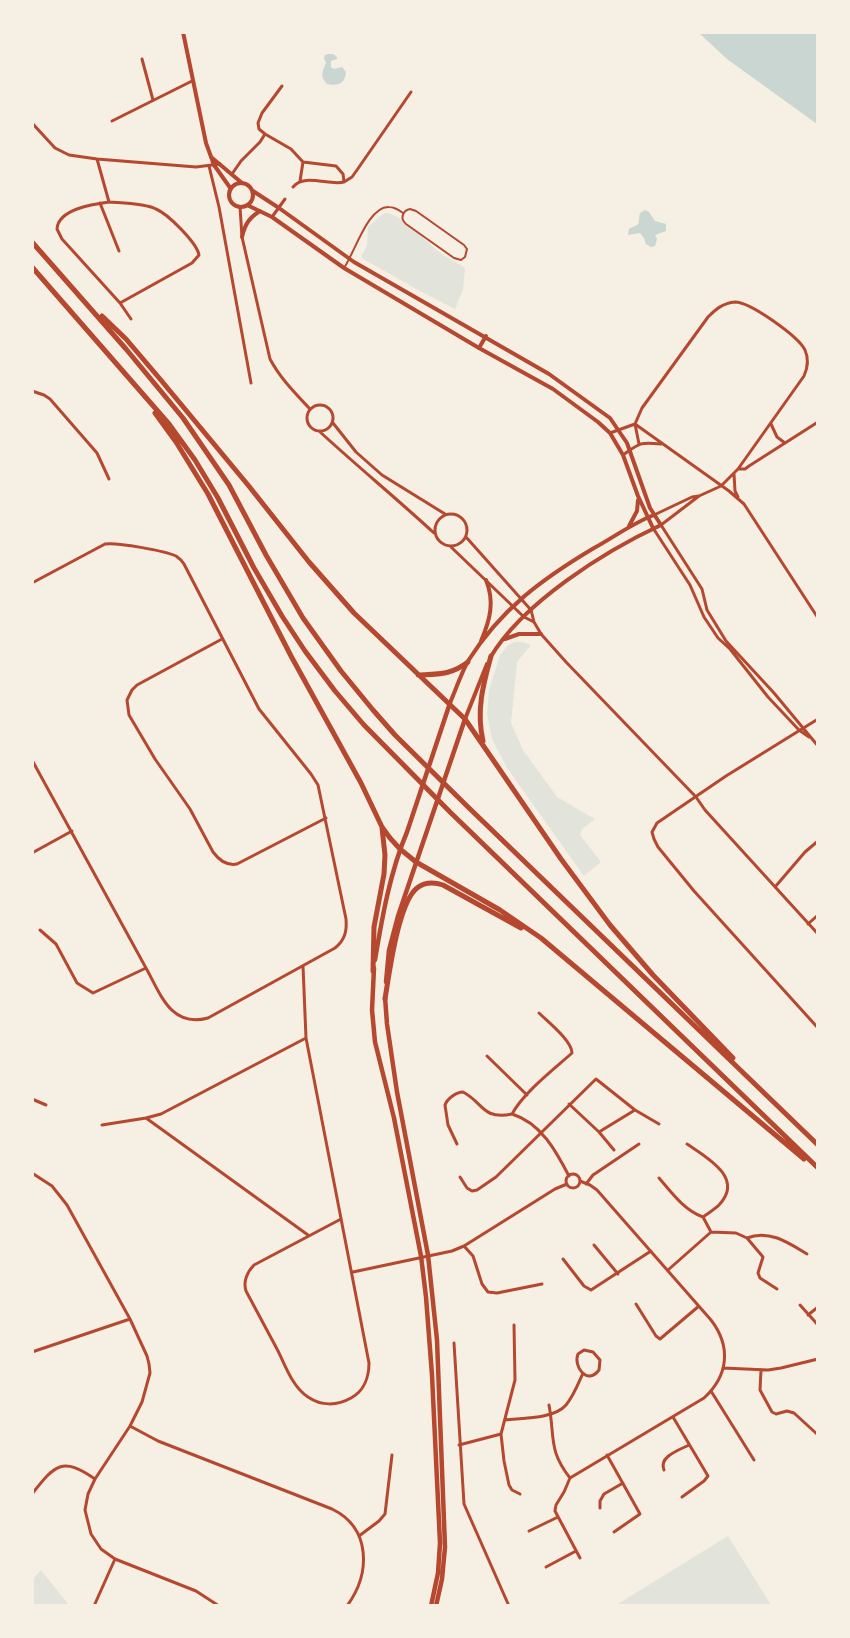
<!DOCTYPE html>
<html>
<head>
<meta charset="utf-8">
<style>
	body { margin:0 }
	#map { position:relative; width:850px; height:1638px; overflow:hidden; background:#f6efe4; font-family:Rubik,sans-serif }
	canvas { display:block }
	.frame { position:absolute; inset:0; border:34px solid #f6efe4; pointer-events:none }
</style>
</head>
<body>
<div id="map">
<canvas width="850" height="1638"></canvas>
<div class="frame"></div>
</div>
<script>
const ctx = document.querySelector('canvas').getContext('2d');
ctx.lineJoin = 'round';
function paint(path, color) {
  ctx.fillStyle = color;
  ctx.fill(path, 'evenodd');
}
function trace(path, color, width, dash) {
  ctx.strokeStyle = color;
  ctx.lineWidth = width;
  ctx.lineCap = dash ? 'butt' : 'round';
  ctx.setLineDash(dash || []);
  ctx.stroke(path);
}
const green = new Path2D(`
	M384 213C400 212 425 241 438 251 446 258 456 261 465 268L463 289 455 309 420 291 365 260 361 257 367 245 368 227Z
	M515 642H523L531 645 517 662 511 723 523 750 557 797 595 819 582 829 580 835 601 862 584 876 507 768 492 739 487 714 489 690 500 655 508 645Z
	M728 1536 771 1605H616Z
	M41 1570 69 1605H33V1579Z`);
const water = new Path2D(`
	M699 33H817V124L727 59Z
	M328 54H333L337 57V59L331 61V67L334 69 342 67 346 72C345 84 338 86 327 84 320 77 322 71 326 63L324 58 325 55Z
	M645 210 649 212 655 221 666 224V231L655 235 657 239 655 246 651 247 646 244 644 238 640 233 628 235 629 229C642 222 637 228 640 213Z`);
const service = new Path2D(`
	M410 209 416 211 464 245 467 249 465 257 461 260 454 258 406 224C400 219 402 211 410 209Z
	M344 268C355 252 368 206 389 207 394 207 399 210 403 213`);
const minor = new Path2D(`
	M142 59 153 100
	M112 121 192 81
	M32 123 55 148 69 155 97 159 196 167 220 164
	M265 134 259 129 258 123 262 113 282 86
	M97 159 109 202C122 203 145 203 156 209 168 214 197 243 199 255L192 263 120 303
	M209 166 219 207 251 383
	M232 174 241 161 260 142 265 134 291 149 303 162 336 166 343 174 344 182C329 186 304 173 293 187
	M300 181 303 162
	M344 182 352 177 357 170 411 92
	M109 202C94 204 58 209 57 229L62 239 120 303 131 319
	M100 203 119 251
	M240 207 242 237 270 359C280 378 295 393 310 409
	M272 217 285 199
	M32 391 44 395 50 399 97 453 109 479
	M307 418a13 13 0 1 1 26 0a13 13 0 1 1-26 0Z
	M333 423 356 452 382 475 445 514
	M635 424 729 491 744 504 818 618
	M635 424 639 444
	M771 424 777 437 785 443
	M319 431C357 466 396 498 434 533
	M610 433 635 424 642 408 708 317C716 309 723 303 735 302 750 302 798 336 805 350 809 359 808 367 804 376L738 469 721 486 699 496 661 525 702 589 707 610 726 641 774 693 818 746
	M623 455C640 443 639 442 661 444
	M738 469H745L749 466 818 422
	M734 474 735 491 738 497
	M435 530a16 16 0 1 1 32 0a16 16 0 1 1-32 0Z
	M654 515 692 497 699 496
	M653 528 690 585 704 617 718 638 730 649 768 697 799 730 809 737
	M451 547 524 617 534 622 531 610 466 537
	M32 583 105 544C117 542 165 551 176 556 179 558 182 561 184 564L259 709 311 774 318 785 346 919C347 931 345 940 335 948L208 1018C171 1028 161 995 146 968L32 760
	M534 622 541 634 566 662 696 797 705 810 818 934
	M222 639 137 685 132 690 127 700 129 715 155 759 190 809 213 852C219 860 227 866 237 864L326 818
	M818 719 726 776 657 823 652 832 654 839 658 847 694 891 818 1028
	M32 853 72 831
	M775 887 805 852 818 841
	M808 924 818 915
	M40 930 56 944 77 983 93 993 146 968
	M303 966 306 1038 369 1363C369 1377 364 1391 351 1398 337 1406 321 1406 308 1397 292 1387 285 1364 277 1349 267 1330 256 1310 246 1291 243 1282 247 1272 254 1265L341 1219
	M487 1056 527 1095
	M32 1099 46 1105
	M569 1104 599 1132 614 1150
	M512 1114C541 1123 556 1151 569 1176
	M146 1118 308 1235
	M102 1125 146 1118 161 1114 306 1038
	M599 1132 635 1110
	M457 1144 448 1125 445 1105C447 1099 456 1092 463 1092 484 1103 482 1120 512 1114 524 1092 553 1070 572 1053 572 1041 548 1022 539 1013
	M687 1144C706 1157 745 1178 719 1205 714 1210 708 1213 703 1217
	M32 1173 52 1186 67 1205 130 1319 147 1356 149 1364 150 1373 142 1402 130 1426 95 1479 88 1494 85 1510 91 1534 101 1549 115 1559 196 1591 219 1606
	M566 1181a7 7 0 1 1 14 0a7 7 0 1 1-14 0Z
	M460 1177 467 1188 472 1191 477 1190 496 1177 596 1079 635 1110 659 1124
	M659 1178C672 1193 684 1210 703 1217L711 1232
	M586 1184 593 1175 639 1144
	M747 1238C769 1229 789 1243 807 1254
	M594 1245 618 1274
	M464 1246 473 1256 482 1284 488 1292 497 1293 542 1284
	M563 1259 584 1286 591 1290 651 1251
	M668 1270 711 1232 736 1233 747 1238 763 1257 758 1273 760 1278 777 1289
	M353 1272 452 1251 464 1246 555 1189 567 1184
	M636 1304 656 1336 660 1339 699 1306
	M800 1305 818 1325
	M808 1315 818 1307
	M514 1325 515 1380 501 1434 504 1461 509 1485 512 1490 520 1494
	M454 1343 464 1504 509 1606
	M584 1350 593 1352 600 1360 599 1370C587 1386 573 1366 578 1354Z
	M32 1352 130 1319
	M723 1368 768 1370 781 1368 818 1359
	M761 1370 760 1390 772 1412 776 1414 787 1411 794 1413 818 1435
	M711 1391 754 1460
	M549 1405C555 1437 548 1450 570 1478
	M673 1417 708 1476 704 1481 682 1497
	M505 1420C523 1418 554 1419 566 1405 574 1395 578 1384 583 1373
	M130 1426 158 1441 332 1509C371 1528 371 1573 347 1606
	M459 1445 501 1434
	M607 1455 640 1514 614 1532
	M664 1470C658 1457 679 1450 689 1445
	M570 1478 704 1398C729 1375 731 1346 711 1320L597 1190 590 1185 580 1181
	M570 1478 564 1492 556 1505 555 1511 580 1558
	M32 1494C55 1465 62 1456 95 1479
	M600 1508V1501L604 1494 623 1483
	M529 1531 558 1517
	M359 1536 379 1521 385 1514 392 1455
	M546 1567 576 1551
	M94 1606 115 1559`);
const tertiary = new Path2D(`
	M183 32 206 143 214 165 231 189
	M211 157 242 183
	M229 195a12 12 0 1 1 24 0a12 12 0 1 1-24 0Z
	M253 191 279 208 354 262 549 374 610 418 627 443 650 508 661 525C605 551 522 603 490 658
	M247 205 272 217 344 268 479 348 553 389 598 422 610 433 623 455 638 496 653 528
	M242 237C245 224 249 218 260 211
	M479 348 486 336
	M629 526 637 511 638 500
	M505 639 519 634H541
	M481 641C490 620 495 602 486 580
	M450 703C456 689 461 674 468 661 501 609 542 579 594 548 614 537 633 523 654 515
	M465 719 487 664`);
const secondary = new Path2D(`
	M375 960C382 918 390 872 407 832L450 703
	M374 968 372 1010 375 1042 394 1118 421 1256 426 1297 432 1375 440 1543 438 1573 431 1606
	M386 982 389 950 398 916 465 719
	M385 997 387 1024 397 1092 428 1255 437 1340 445 1547 442 1579 436 1606`);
const trunk = new Path2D(`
	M32 242 126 349 183 418 229 485 266 555 303 618 341 671 373 710 395 735 468 807 818 1145
	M32 267 169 424 195 460 218 498 254 568 282 616 305 651 335 691 364 725 450 812 818 1168
	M102 316 126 339 160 379 248 485 309 562 354 613 465 719 561 859 610 925 653 975 733 1058
	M155 413 176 442 208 494 291 656 361 783 382 827 390 838 400 849 416 862 500 910 541 938 804 1159
	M418 675C439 674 451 675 468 662
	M483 741C476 711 483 685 491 656
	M373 971 374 927 384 874 385 855 382 828
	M385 999C389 975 398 903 417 888 425 882 434 882 443 885L521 928`);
paint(green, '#e2e4dc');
paint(water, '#c9d6d2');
trace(service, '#b5482f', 2);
trace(minor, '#b5482f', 3);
trace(tertiary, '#b5482f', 4);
trace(secondary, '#b5482f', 4.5);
trace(trunk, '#b5482f', 5);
</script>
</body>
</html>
